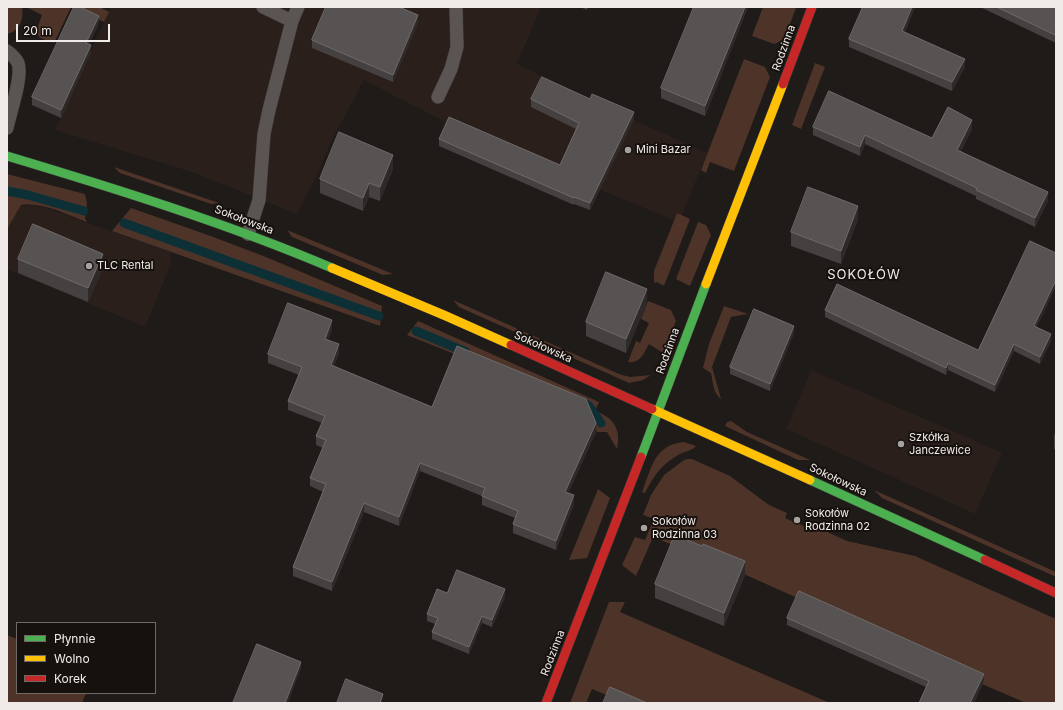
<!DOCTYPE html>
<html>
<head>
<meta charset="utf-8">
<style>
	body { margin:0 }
	#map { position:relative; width:1063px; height:710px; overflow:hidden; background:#1e1b19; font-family:Inter,sans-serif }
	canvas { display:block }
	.frame { position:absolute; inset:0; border:8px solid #f0ebe9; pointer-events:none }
	.legend { position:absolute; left:16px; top:622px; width:140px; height:72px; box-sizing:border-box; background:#17110e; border:1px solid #6e6866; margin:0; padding:5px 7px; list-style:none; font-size:12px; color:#f0ebe9 }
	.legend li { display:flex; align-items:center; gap:8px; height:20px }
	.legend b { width:20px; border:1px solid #6e6866 }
	.scale { position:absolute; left:16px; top:24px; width:94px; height:18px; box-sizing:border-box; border:2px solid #f0ebe9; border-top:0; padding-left:5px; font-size:12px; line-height:14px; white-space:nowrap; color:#f0ebe9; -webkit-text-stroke:3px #17110e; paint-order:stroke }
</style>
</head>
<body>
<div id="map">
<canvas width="1063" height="710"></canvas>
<div class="frame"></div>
<ul class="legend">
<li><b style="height:5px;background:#4caf50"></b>Płynnie</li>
<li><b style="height:5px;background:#ffc107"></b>Wolno</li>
<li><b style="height:5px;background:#c62828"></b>Korek</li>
</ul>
<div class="scale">20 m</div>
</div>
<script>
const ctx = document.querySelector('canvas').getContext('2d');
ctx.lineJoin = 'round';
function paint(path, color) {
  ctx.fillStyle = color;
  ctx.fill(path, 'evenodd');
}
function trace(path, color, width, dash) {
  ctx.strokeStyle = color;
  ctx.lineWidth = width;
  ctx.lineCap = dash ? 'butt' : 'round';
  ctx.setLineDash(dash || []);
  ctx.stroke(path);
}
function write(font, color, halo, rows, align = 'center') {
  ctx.font = font + ' Inter,sans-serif';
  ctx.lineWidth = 4;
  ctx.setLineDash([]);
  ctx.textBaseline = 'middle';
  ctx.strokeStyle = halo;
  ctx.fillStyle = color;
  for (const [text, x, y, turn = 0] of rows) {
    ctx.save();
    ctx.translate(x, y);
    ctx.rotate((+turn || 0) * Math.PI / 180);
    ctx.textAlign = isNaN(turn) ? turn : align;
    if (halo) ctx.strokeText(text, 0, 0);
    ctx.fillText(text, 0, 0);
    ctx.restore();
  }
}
const built = new Path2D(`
	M111 7H541L517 64 592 101 707 153 682 216 677 213 673 220 584 183 449 124 364 80 331 142 317 175 297 214 195 173 55 130Z
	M7 202 21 205 43 207 170 252 171 264 145 327 7 269Z
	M811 370 962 435 1002 453 975 514 786 429Z`);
const green = new Path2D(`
	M7 7H22C24 19 20 31 7 34Z
	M26 7H71L54 43 40 38 36 32 42 15Z
	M72 7H100L109 12 104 22Z
	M763 7H792L796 8 784 40 774 44 752 36Z
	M744 59 765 67 770 77 734 171 710 162 706 173 701 170Z
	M815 63 825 67 801 129 792 125Z
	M114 167 219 203 211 204 120 173Z
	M7 174 85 194 87 203 85 218 87 222C67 215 43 202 21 205L7 229Z
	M131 208 208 235 266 257 382 306 380 326 112 231Z
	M677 213 690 219 664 286 657 282 654 283V271Z
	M698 222 706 225 711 235 690 286 676 279Z
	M287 230 393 274 383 275 292 237Z
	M453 300 619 374 630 377 651 375 643 380 629 383 459 307Z
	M648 301 671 310 676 321 663 353 649 344C644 353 640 364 628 362L636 341 640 343 649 323 641 319Z
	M724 306 748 314 731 317 712 367 721 399C713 393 713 382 711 373L703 368 709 344Z
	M418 321 599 402 595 411C615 418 621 430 617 449L607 432H597L587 407 407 335Z
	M731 421 747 432 810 460H798L725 426 727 422Z
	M684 442 696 446C691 451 686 451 680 454 661 465 655 474 645 493L642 492C652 467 654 445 684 442Z
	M688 459H692L730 476 769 505 787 513 785 518 806 527 808 523 847 541 915 556 1056 619V703H1026L982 684 983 681 746 575 653 537 636 576 622 565 635 537 645 540 654 519 643 515 651 495 664 475 684 460Z
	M598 489 610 498 587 558 569 560Z
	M874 490 1056 572V577L882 498Z
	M609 602H625L620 612 830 703H626L592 689 586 703H570Z
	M7 635 17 639V693H86L82 703H7Z`);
const stream = new Path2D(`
	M7 191 28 195 84 211
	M124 223 379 316
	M416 331 466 352
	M579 400 589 406 601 423`);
const lane = new Path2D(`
	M263 7 292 21
	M7 51C11 54 15 57 18 63 23 76 10 113 7 128
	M438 97 451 69 457 47 456 7
	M248 234 259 200 264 134 269 110 292 21 298 7`);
const fast = new Path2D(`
	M7 156C117 189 226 223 332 268
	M641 457 706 284
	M810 480 985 560`);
const slow = new Path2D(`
	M332 268 446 316 511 345
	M706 284 783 84
	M652 409 810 480`);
const jam = new Path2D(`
	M783 84 812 7
	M511 345 652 409
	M985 560 1056 593
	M546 703 641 457`);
const wall = new Path2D(`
	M95 7H103L101 10Z
	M326 7H400V8L418 23 393 82 312 48V40Z
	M580 7H588L587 10Z
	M692 7H748L705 116 661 98V88L694 9 692 8Z
	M863 7H915L905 32 965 67 952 91 849 47V39Z
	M980 7H1056V43Z
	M99 23 89 44 91 52 61 118 32 105V97Z
	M1056 76V88L1055 87V79Z
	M531 99 634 119 590 210 574 204V205L439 146V139L560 165 576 129 531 107Z
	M813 127 932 138 972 129 961 151 1048 201 1035 227 976 199V196L865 144 860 156 813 135Z
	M393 169 380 201 369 197 363 211 320 193V179Z
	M858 219 841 264 791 246V232Z
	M18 259 103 268 88 302 18 273Z
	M647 302 626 353 586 336V322Z
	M825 310 978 350 1037 327 1051 341 1040 364 1014 351 995 392 948 370 946 375 825 317Z
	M332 329 328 340 339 353 334 366 432 407 596 432 568 493 574 504 556 550 513 533V524L515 518 482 505V496L420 471 399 526 364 512 332 591 293 576V567L323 492 310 486V478L323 448 316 445V436L322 423 288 410V401L299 375 268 363V354Z
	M794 333 770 391 730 374V367Z
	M1056 431V450L1054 449V435Z
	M745 575 724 626 655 598V584Z
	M447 593 505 597 492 627 482 623 469 654 432 639V632L435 624 427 621V614Z
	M787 618 984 681 974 703H919L926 687 787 625Z`);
const shadedWall = new Path2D(`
	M745 7H748L705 116V106Z
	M912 7H915L902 39V31Z
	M418 15V23L393 82V75Z
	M99 16V23L86 50V43Z
	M91 45V52L61 118V110Z
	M965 59V67L952 91V82Z
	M634 112V119L590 210V203Z
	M972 120V129L957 159V150Z
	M865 135V144L860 156V147Z
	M393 155V169L380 201V187Z
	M369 183V197L363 211V198Z
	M1048 192V201L1035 227V218Z
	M858 206V219L841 264V251Z
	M103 254V268L88 302V288Z
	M1056 280V287L1034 333V326Z
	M647 289V302L626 353V339Z
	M332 320V329L325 348V339Z
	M794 326V333L770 391V384Z
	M1051 334V341L1040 364V357Z
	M339 344V353L331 374V365Z
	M1014 344V351L995 392V385Z
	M948 363V370L946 375V368Z
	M596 423V432L565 501V492Z
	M420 463V471L399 526V517Z
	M574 495V504L556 550V541Z
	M364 503V512L332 591V582Z
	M745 561V575L724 626V613Z
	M505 589V597L492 627V620Z
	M482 616V623L469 654V647Z
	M301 662V669L288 703H285Z
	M984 674V681L974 703H970Z
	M383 694 382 703H380Z`);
const building = new Path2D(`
	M74 7H80L99 16 86 43 91 45 61 110 32 97Z
	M326 7H399L418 15 393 75 312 40Z
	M694 7H745L705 106 661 88Z
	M863 7H912L902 31 965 59 952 82 849 39Z
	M997 7H1056V35Z
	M542 77 590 99 592 94 634 112 590 203 574 197V198L439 139 449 117 560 165 579 123 531 99Z
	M829 91 932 138 948 107 972 120 957 150 1048 192 1035 218 976 190 977 188 865 135 860 147 813 127Z
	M339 132 393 155 380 187 369 183 363 198 320 179Z
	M808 187 858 206 841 251 791 232Z
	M33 224 103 254 88 288 18 259Z
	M1030 241 1056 253V280L1034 326 1051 334 1040 357 1014 344 995 385 948 363 946 368 825 310 837 284 978 350Z
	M606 272 647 289 626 339 586 322Z
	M288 303 332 320 325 339 339 344 331 365 432 407 457 346 586 399 596 423 565 492 574 495 556 541 513 524 518 511 482 496 485 488 420 463 399 517 364 503 332 582 293 567 326 484 310 478 326 440 316 436 325 416 288 401 302 367 268 354Z
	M754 309 794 326 770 384 730 367Z
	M675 535 702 546 703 544 745 561 724 613 655 584Z
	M457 570 505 589 492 620 482 616 469 647 432 632 438 618 427 614 437 589 447 593Z
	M799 591 984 674 970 703H919L929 681 787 618Z
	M257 644 301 662 285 703H233Z
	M346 679 383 694 380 703H337Z
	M610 687 647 703H603Z`);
const markers = [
	[628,150,4,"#a6a2a0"],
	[89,266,4,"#a6a2a0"],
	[901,444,4,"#a6a2a0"],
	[797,520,4,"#a6a2a0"],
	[644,528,4,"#a6a2a0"]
];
const streetNames = [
	["Rodzinna",784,48,-70],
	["Sokołowska",244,220,21],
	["Sokołowska",543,347,24],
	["Rodzinna",668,351,-70],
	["Sokołowska",838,480,25],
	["Rodzinna",553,653,-69]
];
const poiNames = [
	["Mini Bazar",636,150],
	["TLC Rental",97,266],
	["Szkółka",909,438],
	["Janczewice",909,451],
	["Sokołów",805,514],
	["Rodzinna 02",805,527],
	["Sokołów",652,522],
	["Rodzinna 03",652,535]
];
const quarterNames = [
	["SOKOŁÓW",864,275]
];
paint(built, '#2a1f1b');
paint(green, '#4e3329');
trace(stream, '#0d3036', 9);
trace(lane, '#3b3837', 14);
trace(fast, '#3b3837', 10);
trace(slow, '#3b3837', 10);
trace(jam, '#3b3837', 10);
trace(lane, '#5a5553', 13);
trace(fast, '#4caf50', 9);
trace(slow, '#ffc107', 9);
trace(jam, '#c62828', 9);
paint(wall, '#444140');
paint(shadedWall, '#2d2a29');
paint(building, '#565352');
trace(building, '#6e6b6a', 1);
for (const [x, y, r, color] of markers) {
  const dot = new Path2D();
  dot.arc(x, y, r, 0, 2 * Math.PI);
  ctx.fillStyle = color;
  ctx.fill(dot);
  trace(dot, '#17110e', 1.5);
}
write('11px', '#f0ebe9', '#17110e', streetNames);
write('11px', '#f0ebe9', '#17110e', poiNames, 'left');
ctx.letterSpacing = '1px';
write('13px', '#f0ebe9', '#17110e', quarterNames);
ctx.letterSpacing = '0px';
</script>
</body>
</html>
